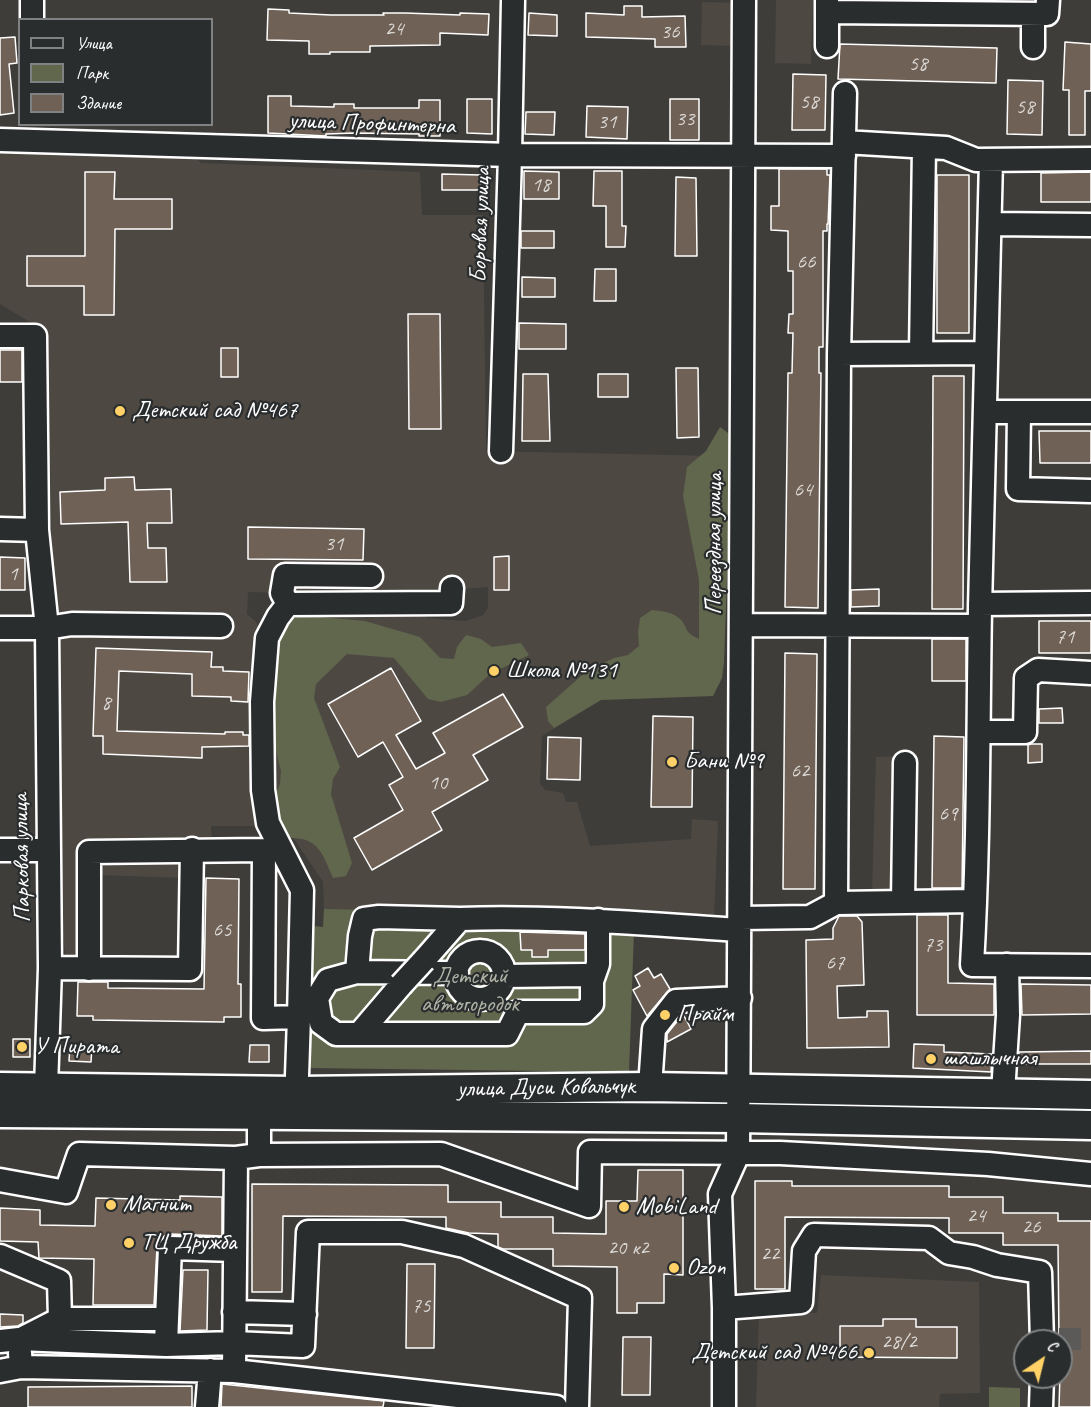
<!DOCTYPE html>
<html>
<head>
<meta charset="utf-8">
<style>
	body { margin:0 }
	#map { position:relative; width:1091px; height:1407px; overflow:hidden; background:#3f3d3a; font-family:Caveat,sans-serif }
	canvas { display:block }
	.legend { position:absolute; left:18px; top:18px; width:195px; height:108px; box-sizing:border-box; background:#2a2d2e; border:2px solid #7f8182; margin:0; padding:8px 10px; list-style:none; font-size:18px; color:#fff }
	.legend li { display:flex; align-items:center; gap:12px; height:30px }
	.legend b { width:30px; border:2px solid #7f8182 }
	.north { position:absolute; left:1013px; top:1329px; width:60px; height:60px; box-sizing:border-box; background:#2a2d2e; border:2px solid #7f8182; border-radius:50%; rotate:35deg; font-size:16px; font-weight:700; line-height:24px; text-align:center; color:#fff }
	.north::after { content:''; display:block; margin:auto; width:21px; height:27px; background:#ffd166; clip-path:polygon(50% 0,100% 100%,50% 72%,0 100%) }
</style>
</head>
<body>
<div id="map">
<canvas width="1091" height="1407"></canvas>
<ul class="legend">
<li><b style="height:8px;background:#2a2d2e"></b>Улица</li>
<li><b style="height:16px;background:#61674d"></b>Парк</li>
<li><b style="height:16px;background:#6f6156"></b>Здание</li>
</ul>
<div class="north">С</div>
</div>
<script>
const ctx = document.querySelector('canvas').getContext('2d');
ctx.lineJoin = 'round';
function paint(path, color) {
  ctx.fillStyle = color;
  ctx.fill(path, 'evenodd');
}
function trace(path, color, width, dash) {
  ctx.strokeStyle = color;
  ctx.lineWidth = width;
  ctx.lineCap = dash ? 'butt' : 'round';
  ctx.setLineDash(dash || []);
  ctx.stroke(path);
}
function write(font, color, halo, rows, align = 'center') {
  ctx.font = font + ' Caveat,sans-serif';
  ctx.lineWidth = 4.5;
  ctx.setLineDash([]);
  ctx.textBaseline = 'middle';
  ctx.strokeStyle = halo;
  ctx.fillStyle = color;
  for (const [text, x, y, turn = 0] of rows) {
    ctx.save();
    ctx.translate(x, y);
    ctx.rotate((+turn || 0) * Math.PI / 180);
    ctx.textAlign = isNaN(turn) ? turn : align;
    if (halo) ctx.strokeText(text, 0, 0);
    ctx.fillText(text, 0, 0);
    ctx.restore();
  }
}
const built = new Path2D(`
	M776 0H813L811 64 775 63Z
	M702 2 738 3 736 46 701 45Z
	M0 150H186L201 163 420 172 422 215H483L486 451 715 456 713 696 601 700 542 736 540 784 545 790 563 793 566 802H577L590 846 691 839 692 819 718 821 714 917 622 913 324 909 323 882 280 818 274 797 276 647 302 620 315 611 421 608 427 618 466 621 483 615 488 608V587L426 592H391V596L248 592 247 614 255 621 259 627 256 826H211L212 843 187 878 94 875V961H66L57 882 48 333 0 304Z
	M898 756 894 892 872 893 876 757Z
	M821 1275 979 1282 980 1393 940 1394 939 1407H756L759 1313H817Z`);
const green = new Path2D(`
	M720 427 732 436 724 662 722 678 713 696 601 700 554 728 548 721 546 707 588 670 614 658 628 655 639 646 638 632 640 618 652 610C661 611 673 612 680 619 689 628 682 631 699 639V580L683 496 687 467 706 451Z
	M298 615 365 621 420 637 440 658 454 659 457 647 466 635 481 639 492 647 521 643 529 655 490 674 467 695 441 702 428 699 394 658 347 654 316 684 314 698 340 767 333 779 331 794 352 863 346 876 333 878C322 853 319 837 288 838L273 811 274 797 280 784 281 771 270 728 276 647 281 630Z
	M324 909 622 913 634 931 629 1072 306 1068 313 926 323 927Z
	M989 1387 1020 1388V1407H989Z`);
const building = new Path2D(`
	M624 6H642V17L685 16 686 47H655V39L586 37V13L624 15Z
	M268 9 289 10V13L331 15H384L383 13H405L460 15V13L489 14 488 35 440 33V45L370 46V52H330V54H309V41L267 40Z
	M529 13 557 15V36L528 35Z
	M15 37 17 63 9 64 14 113 0 115V38Z
	M1065 42 1091 44V91H1085V135H1069V90H1063Z
	M840 44 997 48 996 83 838 79Z
	M793 74 826 75 825 130H792Z
	M1008 80 1043 81 1042 135 1007 134Z
	M268 96H291V106L334 107V104H354V108H419V100H440V136H419V134L354 133 326 134V136L268 133Z
	M467 99H492V134L467 133Z
	M670 99H699V140H670Z
	M587 106 628 107 627 139 586 137Z
	M526 112H555L554 135 525 134Z
	M779 169H827V175H830L828 224H827V231H823V347H819V373H821L818 608 785 607 788 373H792L793 333H788L789 314H793V271H788V231L771 230V206H779Z
	M524 171 559 172V199H524Z
	M594 171H622V226H626L625 247H606V206H593Z
	M85 172H115L114 199H172V229H115L114 315H84V286H27V256H85Z
	M1091 172V202H1041V173Z
	M442 174 481 175V190H442Z
	M937 175H969V333H937Z
	M676 177 696 178 697 256H675Z
	M521 231H554V248H521Z
	M595 269H616V301H594Z
	M522 277 555 278V297H522Z
	M408 314H440L441 429H409Z
	M519 323 566 324V349H519Z
	M221 348H238V377H221Z
	M0 350H22V382H0Z
	M676 368H698L699 437 677 438Z
	M523 374H548L550 441H522Z
	M598 374H628V397H598Z
	M933 376H964L963 609H932Z
	M1039 431H1091V463H1040Z
	M134 477 135 490 171 489 172 523H147L148 548H166L167 582H130L128 522 61 524 60 492 105 490V478Z
	M248 527 364 529 363 560 248 559Z
	M509 556V590H494V557Z
	M0 557 25 558V590H0Z
	M879 589V606L851 607V590Z
	M1039 621H1091V653H1039Z
	M932 639H966V681H932Z
	M96 648 212 652 211 667H223V671L249 672 248 702 231 701V697L192 696V674L119 671 117 731 225 734V732H243V735H249V746L202 747V758L103 754V736H93Z
	M785 653 817 654 815 889H783Z
	M391 668 421 721 396 735 416 769 445 753 433 733 503 694 523 727 473 755 488 780 432 812 442 830 372 870 354 838 403 810 389 785 403 777 383 742 358 757 328 704Z
	M1062 708 1063 723H1039V709Z
	M653 716 693 717 692 807H651Z
	M934 736 964 737 962 888H932Z
	M548 737 581 738 580 780 547 779Z
	M1031 744H1042V762L1028 763V745Z
	M206 878 239 879 238 984H241V1017H224V1022L93 1020V1016H77L78 982H108V988L204 989Z
	M917 915H948V983L994 984V1015H917Z
	M839 916H857L862 922 864 985 837 986 838 1018 867 1017V1011H888L889 1047 807 1048 806 940 833 939V928Z
	M520 932 585 934V950H548V957H532V950H521Z
	M648 968 654 978 661 974 670 989 647 1016 633 990 640 986 635 976Z
	M1021 984 1091 985V1014L1022 1015Z
	M683 1014 691 1029 667 1042V1034Z
	M13 1039H30V1057H13Z
	M914 1044 944 1045V1052L992 1054 991 1072 913 1068Z
	M70 1045 92 1046 91 1062 69 1061Z
	M250 1045H269V1062H249Z
	M1091 1051V1064H1018L1019 1052Z
	M638 1170H683V1275L664 1274V1303H637V1313H617V1267L553 1266V1249H503L498 1247V1234L469 1233 446 1228V1217L283 1216 282 1292H252V1184L448 1185V1202H501V1217H553V1233L606 1234V1201H637Z
	M755 1181H792V1186H949V1197H1003V1213H1058V1221H1091V1407H1059L1061 1341H1059L1058 1245H1003V1233H949V1218L785 1217V1289H755Z
	M180 1196 222 1197V1236L170 1234 164 1236 159 1240 157 1247 154 1305H93L94 1259 39 1258 38 1242 0 1241V1208L40 1210V1225L95 1226 96 1198 180 1200Z
	M407 1264H435L434 1348H406Z
	M183 1270H208L207 1330 180 1331Z
	M0 1314 23 1315V1323L18 1326 0 1327Z
	M883 1319H916V1327H957V1358L840 1357V1326H883Z
	M623 1337H651L650 1395H622Z
	M222 1384 384 1401 383 1407H221Z
	M192 1386V1407H28V1387Z`);
const minorTunnel = new Path2D(`
	M1059 1339H1091`);
const minor = new Path2D(`
	M32 0V20
	M827 12 1047 14 1048 0
	M827 46V0
	M1033 47V14
	M0 140 510 155 844 156
	M844 142 946 148 976 160 1091 159
	M991 160C988 309 983 459 980 608 978 727 979 846 972 965L1091 966
	M990 224 1091 225
	M0 336H35L37 530 47 628 50 968 46 1088
	M921 353 924 147
	M839 354 986 353
	M985 412H1091
	M1019 412 1018 489 1091 491
	M501 451 510 155 513 0
	M0 529 37 530
	M288 604 282 593 285 575 371 576
	M980 604 1091 603
	M741 625 979 626
	M0 628H47L72 624 221 626
	M980 732H1025L1026 678 1038 670 1091 673
	M0 850H49
	M903 902 905 763
	M836 903 839 354 845 93
	M740 918 810 917 836 903 975 901
	M460 919 379 917 364 919 360 936 357 972 328 980 317 998 321 1023 336 1034H507L518 1012H584L592 1004V981L585 975 504 976
	M456 975a24 24 0 1 1 48 0a24 24 0 1 1-48 0Z
	M424 960 460 919C554 916 646 924 739 930
	M50 968 190 969 192 849
	M89 969V852L264 850 263 1018 299 1017 296 1105
	M357 972 457 973
	M592 981 598 964V920
	M299 1017 302 890 268 823 263 790 262 702 267 638 278 617 288 604 451 603 452 588
	M360 1033 401 985
	M650 1087 654 1029 676 1001 740 998
	M1003 1093 1008 1015 1007 965
	M259 1155V1115
	M0 1180 66 1192 79 1154 236 1158 259 1155 441 1154 589 1206 590 1152 780 1153 988 1164 1091 1174
	M0 1256 59 1281 60 1319
	M724 1308 801 1302 804 1251 814 1235 929 1238 949 1253 973 1257 997 1265 1040 1272 1042 1341
	M234 1312 305 1314
	M167 1319 170 1248 235 1250
	M21 1339 60 1319H167L166 1345
	M0 1341 19 1339 166 1345 234 1343 303 1346 308 1232H402L464 1246 580 1298 577 1407
	M21 1367 234 1371 236 1158
	M0 1371 21 1367 20 1353
	M234 1371 556 1407
	M207 1407 210 1370
	M724 1407V1308L720 1194 738 1154 744 0
	M1041 1407 1042 1377`);
const major = new Path2D(`
	M0 1087 296 1091 650 1087 1091 1095
	M0 1113 738 1118 1091 1125`);
const minorBridge = new Path2D(`
	M401 985 424 960`);
const markers = [
	[120,411,6,"#ffd166"],
	[494,671,6,"#ffd166"],
	[672,762,6,"#ffd166"],
	[665,1015,6,"#ffd166"],
	[22,1047,6,"#ffd166"],
	[931,1059,6,"#ffd166"],
	[111,1205,6,"#ffd166"],
	[624,1207,6,"#ffd166"],
	[129,1243,6,"#ffd166"],
	[674,1268,6,"#ffd166"],
	[869,1353,6,"#ffd166"]
];
const numberNames = [
	["24",394,29],
	["36",670,32],
	["58",918,64],
	["58",809,102],
	["58",1025,107],
	["33",685,119],
	["31",607,122],
	["18",541,185],
	["66",806,262],
	["64",803,490],
	["31",334,544],
	["1",13,574],
	["71",1065,637],
	["8",106,703],
	["62",800,771],
	["10",438,783],
	["69",948,814],
	["65",222,930],
	["73",933,945],
	["67",835,963],
	["24",976,1216],
	["26",1031,1227],
	["20 к2",628,1248],
	["22",770,1254],
	["75",421,1306],
	["28/2",899,1342]
];
const streetNames = [
	["улица Профинтерна",372,124,2],
	["Боровая улица",481,225,-88],
	["Переездная улица",715,544,-90],
	["Парковая улица",22,858,-91],
	["улица Дуси Ковальчук",546,1088,-1]
];
const poiNames = [
	["Детский сад №467",132,411],
	["Школа №131",506,671],
	["Бани №9",684,762],
	["Прайм",677,1015],
	["У Пирата",34,1047],
	["шашлычная",943,1059],
	["Магнит",123,1205],
	["MobiLand",636,1207],
	["ТЦ Дружба",141,1243],
	["Ozon",686,1268],
	["Детский сад №466",857,1353,"right"]
];
const parkNames = [
	["Детский",470,977],
	["автогородок",470,1005]
];
paint(built, '#4d4842');
paint(green, '#61674d');
paint(building, '#6f6156');
trace(building, '#fff', 1.5);
trace(minorTunnel, '#5c5a58', 22, [22, 11]);
trace(minor, '#fff', 27);
trace(major, '#fff', 33);
trace(minor, '#2a2d2e', 22);
trace(major, '#2a2d2e', 28);
trace(minorBridge, '#fff', 27, []);
trace(minorBridge, '#2a2d2e', 22);
for (const [x, y, r, color] of markers) {
  const dot = new Path2D();
  dot.arc(x, y, r, 0, 2 * Math.PI);
  ctx.fillStyle = color;
  ctx.fill(dot);
  trace(dot, '#2a2d2e', 2);
}
write('21px', '#dbd8d5', null, numberNames);
write('24px', '#fff', '#2a2d2e', streetNames);
write('24px', '#fff', '#2a2d2e', poiNames, 'left');
write('24px', '#b0b3a6', '#2a2d2e', parkNames);
</script>
</body>
</html>
